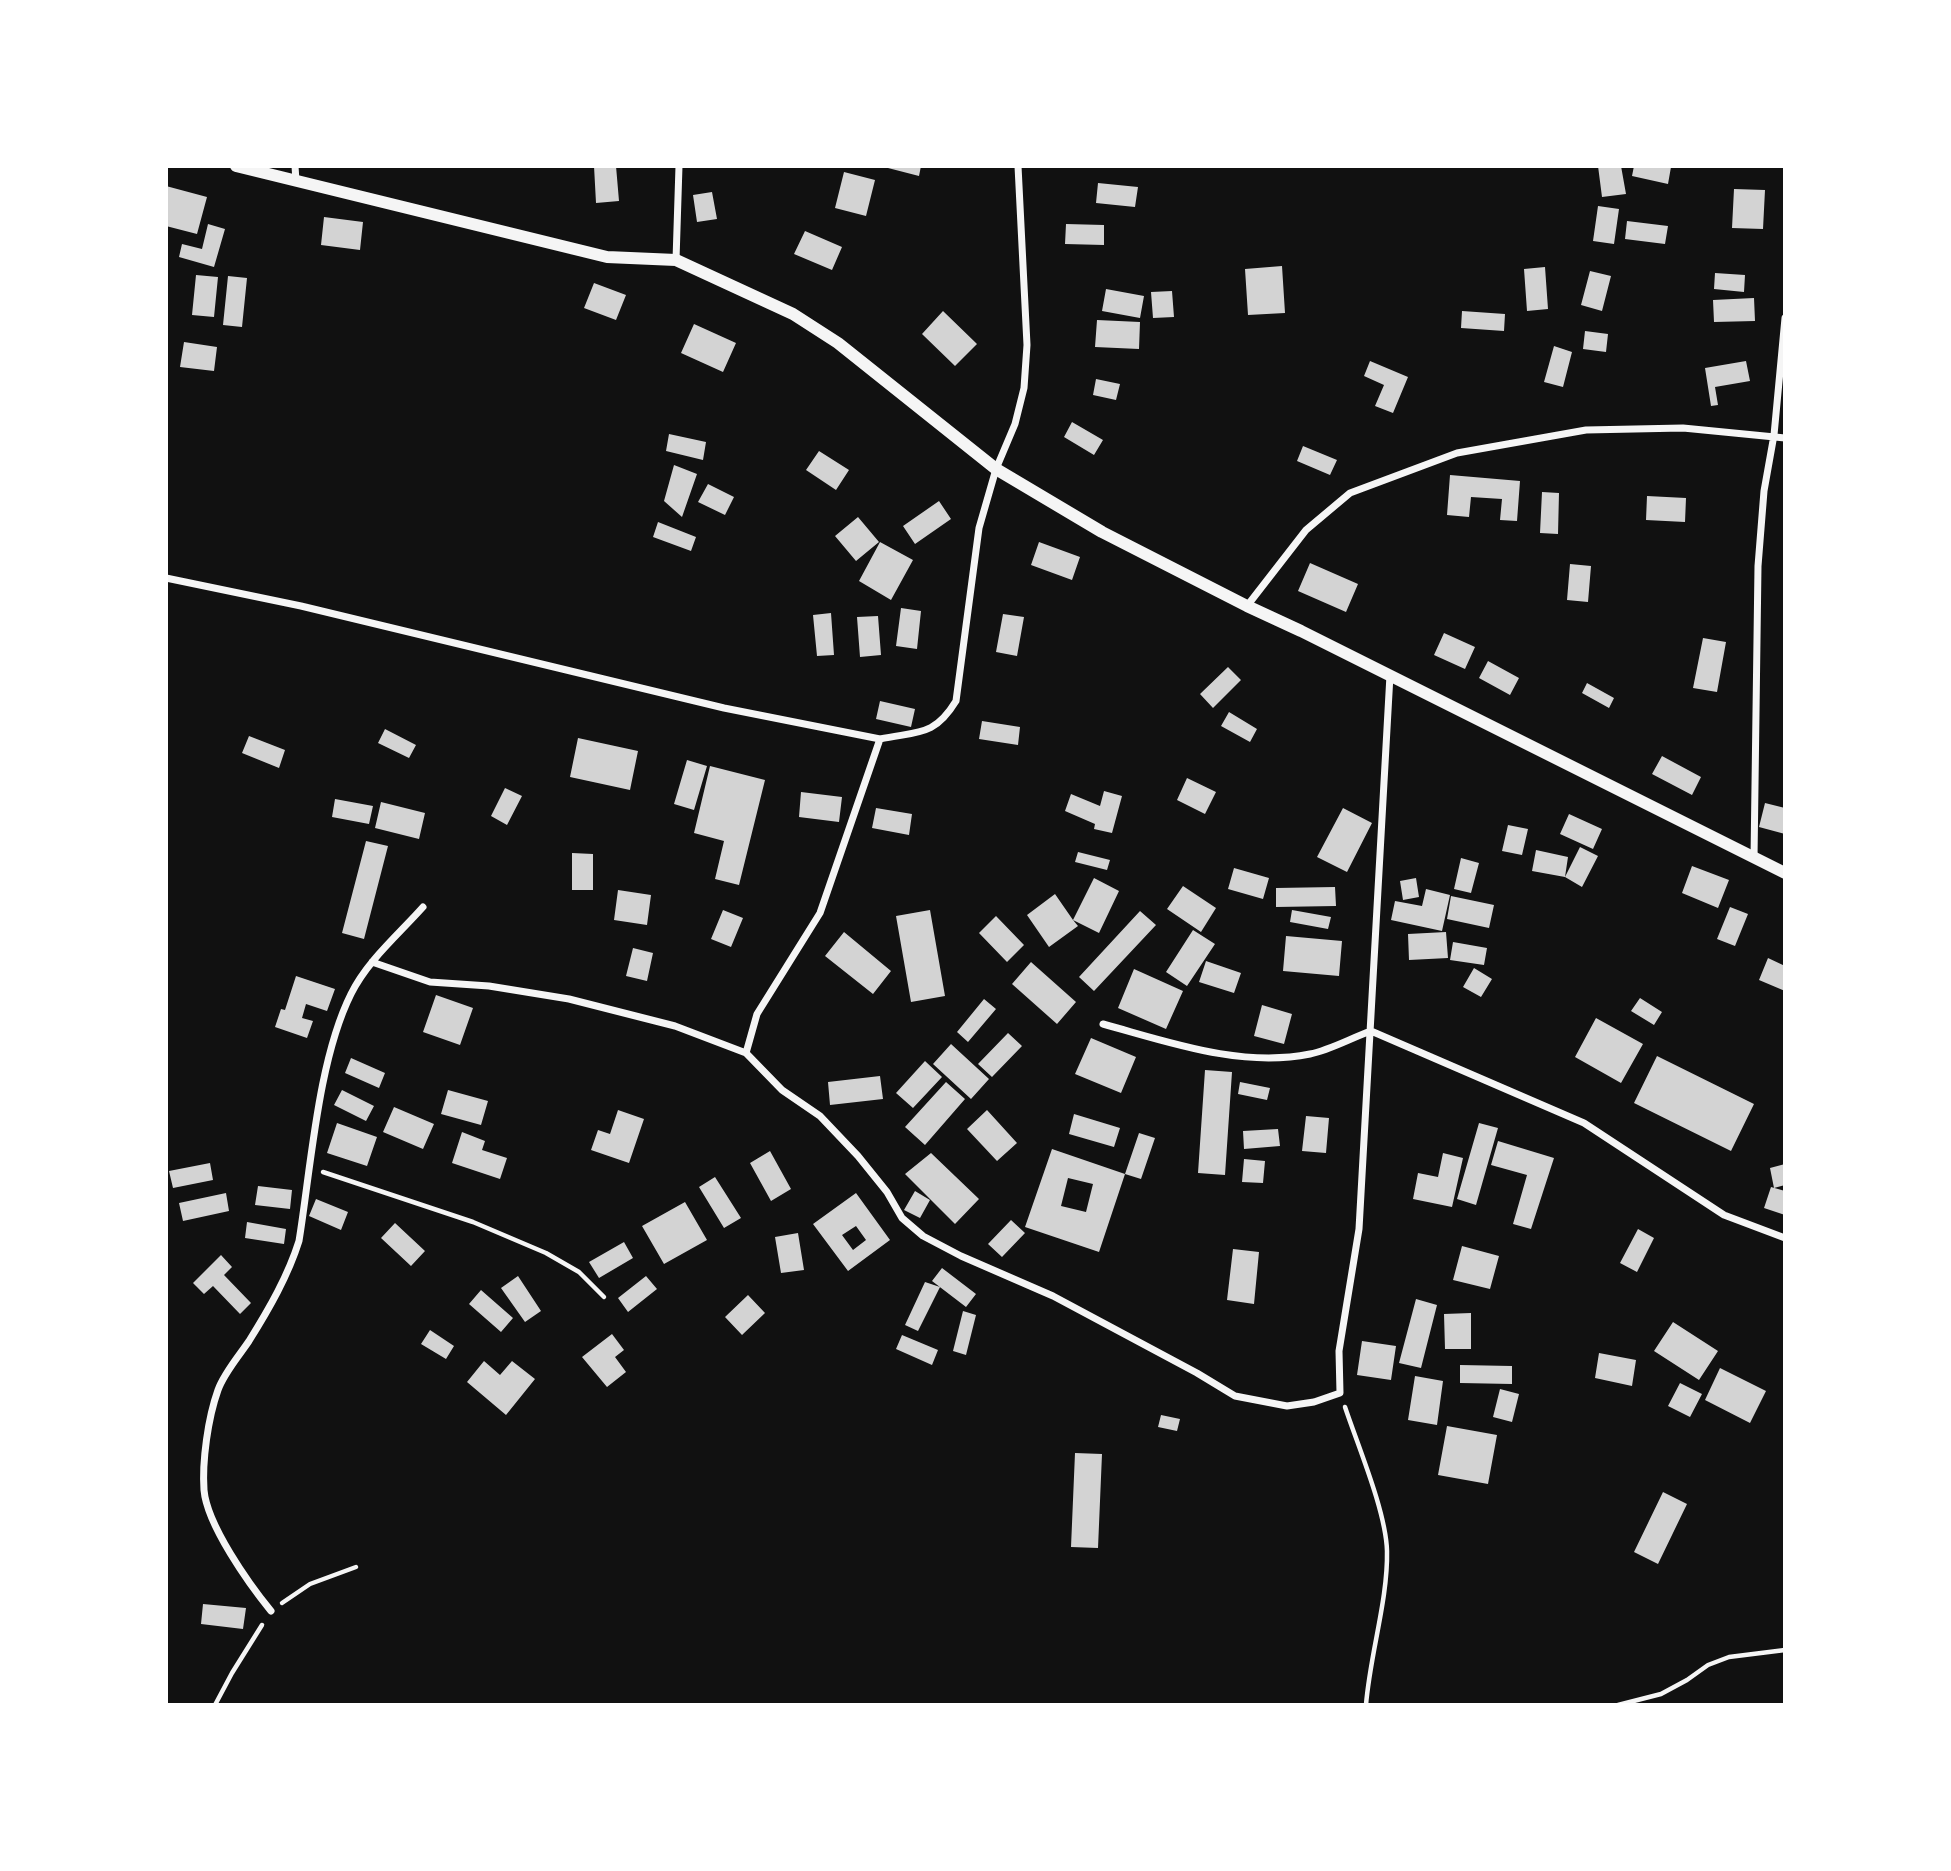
<!DOCTYPE html>
<html>
<head>
<meta charset="utf-8">
<style>
	body { margin:0 }
	#map { position:relative; width:1951px; height:1871px; overflow:hidden; background:#111; font-family:"Alegreya Sans",sans-serif }
	canvas { display:block }
	.frame { position:absolute; inset:0; border:168px solid #fff; pointer-events:none }
</style>
</head>
<body>
<div id="map">
<canvas width="1951" height="1871"></canvas>
<div class="frame"></div>
</div>
<script>
const ctx = document.querySelector('canvas').getContext('2d');
ctx.lineJoin = 'round';
function paint(path, color) {
  ctx.fillStyle = color;
  ctx.fill(path, 'evenodd');
}
function trace(path, color, width, dash) {
  ctx.strokeStyle = color;
  ctx.lineWidth = width;
  ctx.lineCap = dash ? 'butt' : 'round';
  ctx.setLineDash(dash || []);
  ctx.stroke(path);
}
const building = new Path2D(`
	M594 166H616L619 201 596 203Z
	M888 166H921L919 176 888 168Z
	M1598 166H1621L1626 194 1602 197Z
	M1634 166 1671 167 1668 184 1632 176Z
	M844 172 875 180 866 216 835 208Z
	M1098 183 1138 187 1135 207 1096 203Z
	M166 186 207 197 197 234 166 226Z
	M1734 189 1765 190 1763 229 1732 228Z
	M712 192 717 219 697 222 693 195Z
	M1598 206 1619 209 1614 244 1593 241Z
	M324 217 363 222 360 250 321 245Z
	M1627 221 1668 226 1665 244 1625 239Z
	M208 224 225 229 214 267 179 257 182 244 202 249Z
	M1066 224 1104 225V245L1065 244Z
	M805 231 842 247 832 270 794 254Z
	M1282 266 1285 313 1248 315 1245 269Z
	M1545 267 1548 309 1527 311 1524 269Z
	M1590 271 1611 276 1602 311 1581 305Z
	M1715 273 1745 275 1744 292 1714 289Z
	M196 275 218 277 214 317 192 315Z
	M228 276 247 278 242 327 223 325Z
	M594 283 626 295 616 320 584 308Z
	M1106 289 1144 296 1140 318 1102 311Z
	M1172 291 1174 317 1153 318 1151 292Z
	M1754 298 1755 321 1714 322 1713 300Z
	M943 311 977 344 955 366 922 334Z
	M1462 311 1505 314 1504 331 1461 328Z
	M1097 320 1140 322 1139 349 1095 347Z
	M694 324 736 343 723 372 681 353Z
	M1585 331 1608 334 1606 352 1583 349Z
	M184 342 217 347 214 371 180 367Z
	M1554 346 1572 352 1563 387 1544 382Z
	M1370 361 1408 377 1393 413 1375 406 1384 385 1364 376Z
	M1746 361 1750 381 1715 387 1718 405 1711 406 1705 368Z
	M1096 379 1120 384 1116 400 1093 395Z
	M1072 422 1103 440 1094 455 1064 437Z
	M669 434 706 442 703 460 666 451Z
	M1303 446 1337 460 1330 475 1297 461Z
	M819 451 849 470 836 490 806 470Z
	M674 465 697 474 682 517 664 501Z
	M1450 475 1520 481 1517 521 1500 520 1502 499 1471 497 1469 517 1447 515Z
	M708 484 734 497 725 515 698 502Z
	M1542 492 1559 493 1558 534 1540 533Z
	M1647 496 1686 498 1685 522 1646 520Z
	M939 501 951 519 915 544 903 526Z
	M858 517 879 542 856 561 835 536Z
	M658 522 696 537 691 551 653 537Z
	M880 542 913 560 891 600 859 581Z
	M1039 542 1080 557 1072 580 1031 565Z
	M1310 563 1358 584 1346 612 1298 591Z
	M1570 564 1591 566 1588 602 1567 600Z
	M901 608 921 611 917 649 896 646Z
	M831 613 834 655 817 656 813 615Z
	M1003 614 1024 617 1017 656 996 652Z
	M878 616 881 655 860 657 857 617Z
	M1444 633 1475 647 1465 669 1434 655Z
	M1703 638 1726 642 1717 692 1693 688Z
	M1488 661 1519 678 1510 695 1479 678Z
	M1228 667 1241 680 1213 708 1200 694Z
	M1587 683 1614 698 1609 708 1582 693Z
	M880 701 915 709 911 727 876 719Z
	M1229 712 1257 729 1250 742 1221 726Z
	M982 721 1020 727 1018 745 979 739Z
	M385 729 416 745 409 758 378 743Z
	M249 736 285 750 279 768 242 753Z
	M578 738 638 751 630 790 570 777Z
	M1662 756 1701 777 1692 795 1652 774Z
	M687 760 707 766 694 810 674 804Z
	M710 766 765 780 739 885 715 879 724 841 694 833Z
	M1187 778 1216 792 1205 814 1177 800Z
	M505 788 522 796 507 825 491 816Z
	M1104 791 1122 796 1112 833 1094 829 1095 824 1065 811 1071 794 1100 806Z
	M801 792 842 797 839 822 799 817Z
	M335 799 373 806 369 824 332 817Z
	M381 802 425 813 419 839 375 828Z
	M1765 803 1785 808V834L1759 827Z
	M876 808 912 814 909 835 872 828Z
	M1343 808 1372 823 1347 872 1317 857Z
	M1569 814 1602 829 1593 849 1560 834Z
	M1508 825 1528 829 1522 855 1502 851Z
	M366 841 388 846 364 939 342 933Z
	M1580 847 1598 856 1582 887 1565 877 1532 871 1536 850 1568 857 1565 877Z
	M1078 852 1110 860 1107 870 1075 862Z
	M572 853 593 854V890H572Z
	M1461 858 1479 863 1471 893 1454 889Z
	M1692 866 1729 880 1718 908 1682 893Z
	M1234 868 1269 878 1263 899 1228 889Z
	M1094 878 1119 891 1099 933 1073 920 1078 926 1049 947 1027 915 1055 894 1073 920Z
	M1416 878 1419 897 1403 900 1400 881Z
	M1183 886 1216 908 1201 932 1167 909Z
	M1335 887 1336 906 1276 907V888Z
	M1426 889 1450 895 1442 931 1391 920 1395 901 1422 906Z
	M618 890 651 895 647 925 614 920Z
	M1451 896 1494 905 1489 928 1447 919Z
	M1730 907 1748 914 1735 946 1717 939Z
	M723 910 743 918 731 947 711 939Z
	M930 910 945 996 911 1002 896 916Z
	M1292 910 1331 917 1328 929 1290 922Z
	M1140 911 1156 925 1094 991 1079 977Z
	M996 916 1024 945 1007 962 979 933Z
	M1193 930 1215 944 1187 986 1166 972Z
	M844 932 891 971 873 994 825 956Z
	M1446 932 1448 958 1409 960 1408 934Z
	M1286 936 1342 941 1339 976 1283 971Z
	M1453 942 1487 948 1484 965 1450 960Z
	M633 948 653 953 647 981 626 976Z
	M1768 958 1785 966V991L1759 980Z
	M1206 961 1241 973 1234 993 1199 982Z
	M1031 962 1076 1002 1057 1024 1012 984Z
	M1474 968 1492 979 1481 997 1463 987Z
	M1134 969 1183 991 1166 1029 1118 1008Z
	M296 976 335 989 327 1011 306 1004 302 1018 313 1021 307 1038 275 1027 281 1009 285 1010Z
	M436 995 473 1008 460 1045 423 1032Z
	M1640 998 1662 1012 1654 1025 1631 1011Z
	M984 999 996 1009 968 1042 957 1032Z
	M1262 1005 1292 1014 1284 1044 1254 1036Z
	M1596 1018 1643 1044 1621 1083 1575 1057Z
	M1008 1033 1022 1046 992 1077 978 1064Z
	M1091 1038 1136 1057 1121 1093 1075 1074Z
	M951 1044 989 1079 971 1099 933 1064Z
	M1657 1056 1754 1104 1731 1151 1634 1103Z
	M351 1058 385 1073 379 1088 345 1073Z
	M925 1061 942 1077 913 1108 896 1093Z
	M1205 1070 1232 1072 1225 1175 1198 1173Z
	M880 1076 883 1099 830 1105 828 1082Z
	M946 1082 965 1099 925 1145 905 1127Z
	M1240 1082 1270 1088 1267 1100 1238 1094Z
	M342 1090 374 1106 366 1121 334 1105Z
	M448 1090 488 1101 481 1125 441 1114Z
	M394 1107 434 1124 423 1149 383 1132Z
	M618 1110 644 1119 629 1163 591 1150 598 1130 610 1134Z
	M987 1110 1017 1143 997 1161 967 1129Z
	M1074 1114 1120 1128 1114 1147 1069 1134Z
	M1306 1116 1329 1118 1326 1153 1302 1151Z
	M337 1123 377 1137 367 1166 327 1153Z
	M1479 1123 1498 1128 1476 1205 1457 1199Z
	M1278 1129 1280 1146 1244 1149 1243 1131Z
	M462 1132 485 1141 482 1150 507 1158 500 1179 452 1163Z
	M1139 1133 1155 1138 1141 1179 1125 1174Z
	M1498 1141 1554 1158 1531 1229 1513 1224 1527 1175 1491 1165Z
	M1052 1149 1125 1174 1099 1252 1025 1227ZM1068 1178 1093 1184 1086 1212 1061 1206Z
	M770 1151 791 1189 771 1201 750 1163Z
	M931 1153 979 1199 955 1224 905 1174Z
	M1443 1153 1463 1158 1452 1207 1413 1199 1418 1173 1438 1177Z
	M1244 1159 1265 1161 1263 1183 1242 1182Z
	M210 1163 213 1180 173 1188 169 1171Z
	M1785 1164V1185L1774 1188 1770 1168Z
	M715 1177 741 1218 724 1228 699 1187Z
	M258 1186 292 1190 290 1209 255 1205Z
	M1771 1187 1785 1191V1215L1764 1208Z
	M915 1191 930 1200 920 1218 904 1210Z
	M226 1193 229 1211 183 1221 179 1203Z
	M856 1193 890 1240 848 1271 813 1224ZM856 1226 866 1240 853 1250 842 1235Z
	M316 1199 348 1212 341 1230 309 1216Z
	M685 1202 707 1240 664 1264 642 1226Z
	M1011 1220 1025 1233 1002 1257 988 1244Z
	M247 1222 286 1229 284 1244 245 1238Z
	M395 1223 425 1251 411 1266 381 1238Z
	M1638 1229 1654 1238 1637 1272 1620 1263Z
	M798 1233 804 1270 781 1273 775 1237Z
	M624 1242 633 1258 599 1278 589 1262Z
	M1462 1246 1499 1256 1490 1289 1453 1280Z
	M1233 1249 1259 1252 1254 1304 1227 1300Z
	M221 1255 232 1267 224 1275 251 1303 240 1314 213 1286 204 1294 193 1283Z
	M942 1268 976 1294 966 1307 932 1281Z
	M518 1276 541 1311 525 1322 501 1288Z
	M646 1276 657 1289 628 1312 618 1298Z
	M925 1282 940 1287 918 1331 905 1325Z
	M481 1290 513 1318 501 1332 469 1304Z
	M748 1295 765 1313 742 1335 725 1317Z
	M1416 1299 1437 1305 1421 1368 1399 1363Z
	M963 1311 976 1315 966 1355 953 1351Z
	M1471 1313V1349H1445L1444 1314Z
	M1673 1322 1718 1351 1699 1380 1654 1351Z
	M430 1330 454 1346 446 1359 421 1344Z
	M612 1334 624 1350 615 1357 626 1372 607 1387 582 1357Z
	M902 1335 938 1350 932 1365 896 1349Z
	M1362 1341 1396 1346 1391 1380 1357 1375Z
	M1599 1353 1636 1360 1632 1386 1595 1378Z
	M484 1361 500 1375 512 1361 535 1379 506 1415 467 1382Z
	M1460 1365 1512 1366V1384L1460 1383Z
	M1720 1368 1766 1391 1750 1423 1705 1400Z
	M1415 1376 1443 1381 1437 1425 1408 1420Z
	M1680 1383 1702 1394 1690 1417 1668 1406Z
	M1500 1389 1519 1394 1512 1422 1493 1417Z
	M1161 1415 1180 1419 1177 1431 1158 1427Z
	M1447 1426 1497 1435 1488 1484 1438 1475Z
	M1075 1453 1102 1454 1098 1548 1071 1547Z
	M1663 1492 1687 1504 1658 1564 1634 1552Z
	M203 1604 246 1608 243 1629 201 1624Z`);
const path = new Path2D(`
	M323 1172 473 1222 546 1253 579 1272 604 1297
	M1345 1407C1358 1446 1386 1512 1387 1551 1388 1600 1370 1654 1366 1705
	M282 1603 310 1584 356 1567
	M215 1705 232 1673 262 1625
	M1618 1705 1661 1694 1687 1680 1708 1665 1729 1657 1785 1650`);
const minor = new Path2D(`
	M295 166 296 181
	M676 260 679 166
	M166 578 301 606 724 708 880 739
	M1247 606 1306 530 1350 493 1457 453 1586 430 1683 428 1785 438
	M1754 858 1758 566 1764 491 1774 435 1785 318
	M372 962 430 982 489 986 569 999 675 1026 746 1053 782 1090 820 1116 858 1156 887 1192 902 1218 923 1236 961 1256 1053 1296 1197 1373 1235 1396 1287 1406 1314 1402 1340 1393 1339 1351 1359 1229 1390 675
	M1103 1024C1169 1042 1241 1068 1310 1054 1330 1050 1351 1038 1371 1031L1584 1123 1724 1215 1785 1238
	M746 1053 757 1014 820 913 880 739C918 731 934 737 956 701L979 528 996 469 1015 424 1024 388 1027 345 1018 166
	M271 1611C249 1584 207 1525 204 1490 202 1461 208 1418 218 1390 224 1373 239 1356 249 1341 269 1309 288 1276 299 1241 311 1167 318 1060 351 994 367 961 399 934 423 907`);
const tertiary = new Path2D(`
	M236 166 607 257 676 260 793 314 838 343 996 469 1102 532 1247 606 1301 631 1785 873`);
paint(building, '#d3d3d3');
trace(path, '#f5f5f5', 4.5);
trace(minor, '#f5f5f5', 7);
trace(tertiary, '#f5f5f5', 12);
</script>
</body>
</html>
